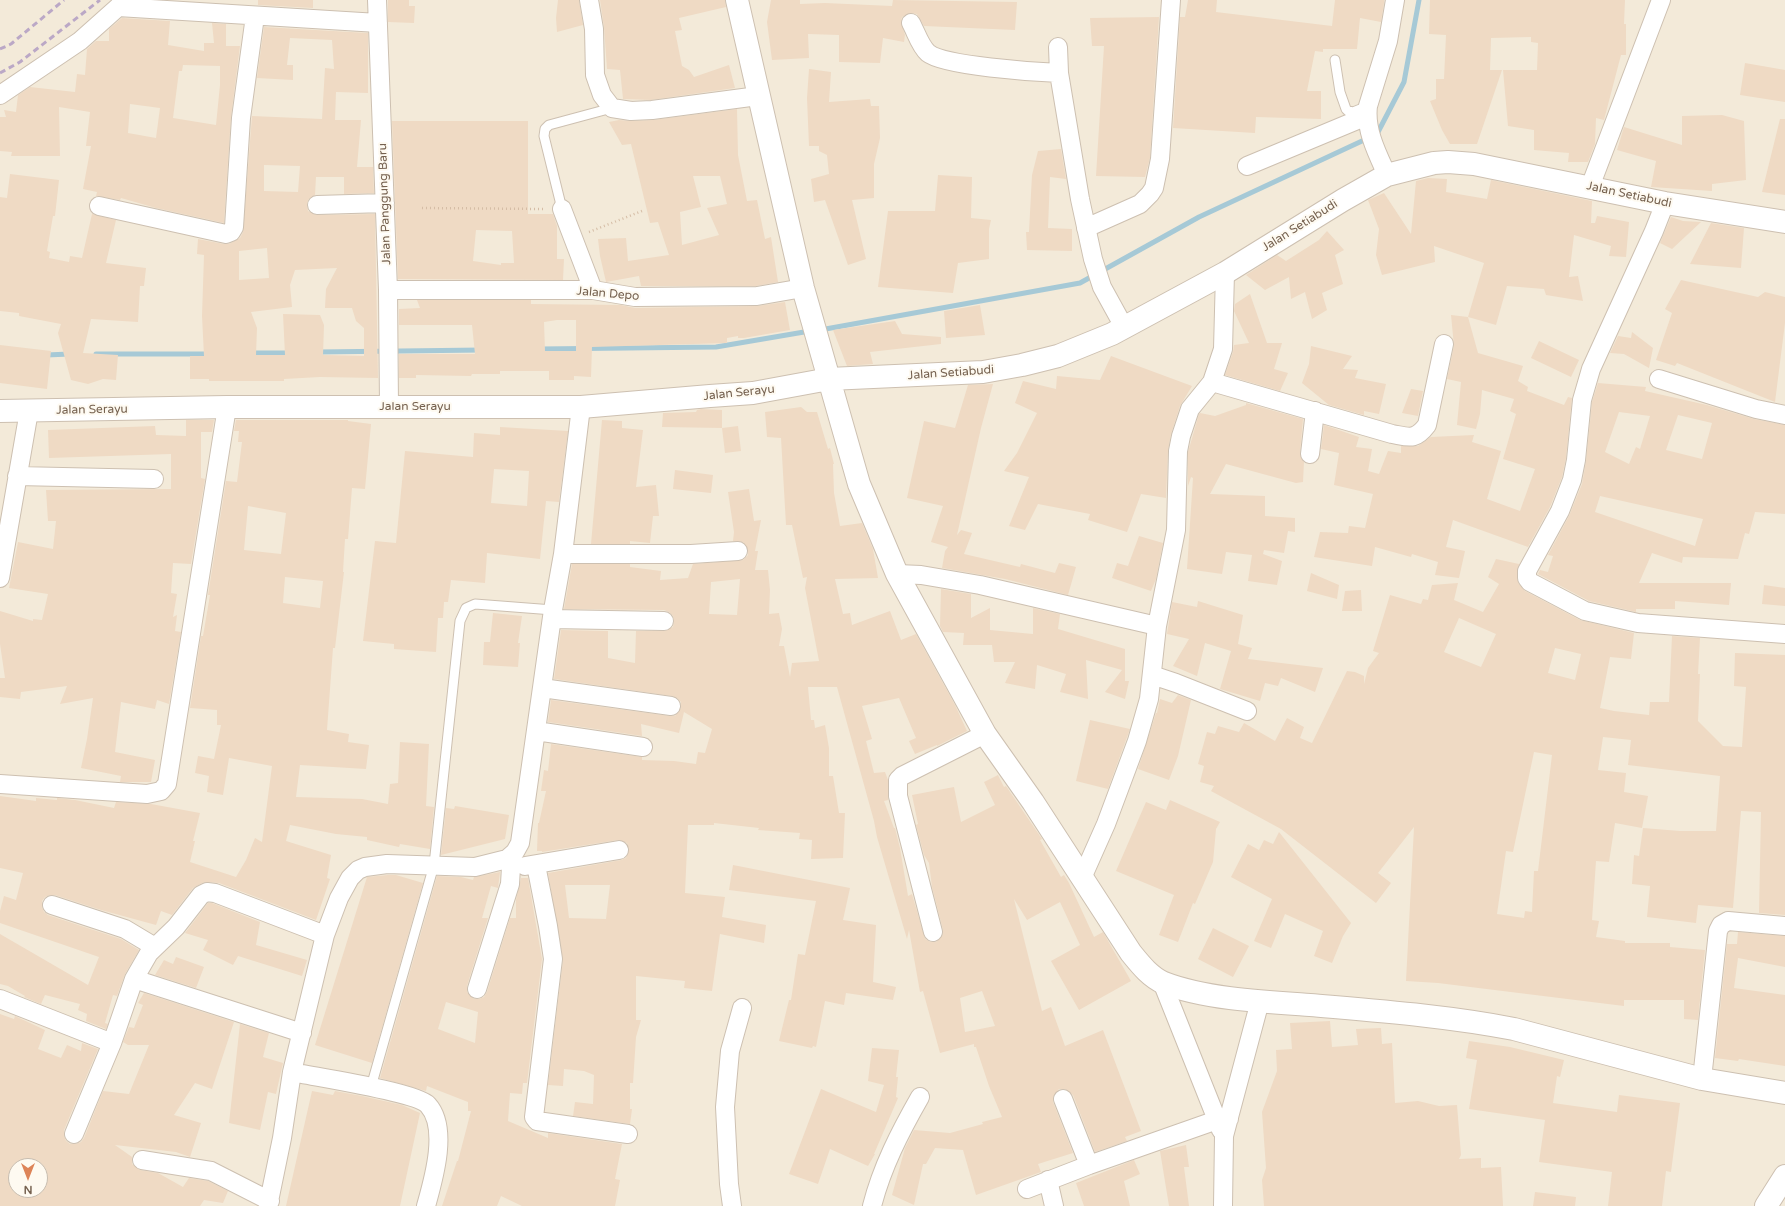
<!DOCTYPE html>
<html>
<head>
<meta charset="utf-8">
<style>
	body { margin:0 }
	#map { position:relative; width:1785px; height:1206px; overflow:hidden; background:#fbf7eb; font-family:"Varela Round",sans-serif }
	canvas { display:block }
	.north { position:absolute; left:8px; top:1158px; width:40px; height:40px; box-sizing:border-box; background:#fefaf1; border:1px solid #c7bdb0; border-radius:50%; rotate:180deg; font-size:11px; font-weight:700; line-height:16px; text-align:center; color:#75614f }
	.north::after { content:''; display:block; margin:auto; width:14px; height:18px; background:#dd8458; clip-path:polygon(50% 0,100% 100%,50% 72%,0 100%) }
</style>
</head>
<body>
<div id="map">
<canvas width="1785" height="1206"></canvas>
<div class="north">N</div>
</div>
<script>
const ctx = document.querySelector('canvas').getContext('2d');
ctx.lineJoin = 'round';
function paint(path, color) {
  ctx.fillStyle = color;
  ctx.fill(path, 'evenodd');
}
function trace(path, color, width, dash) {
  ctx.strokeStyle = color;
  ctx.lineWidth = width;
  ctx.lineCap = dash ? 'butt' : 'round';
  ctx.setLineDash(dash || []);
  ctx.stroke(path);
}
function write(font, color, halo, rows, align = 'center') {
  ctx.font = font + ' "Varela Round",sans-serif';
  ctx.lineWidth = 4;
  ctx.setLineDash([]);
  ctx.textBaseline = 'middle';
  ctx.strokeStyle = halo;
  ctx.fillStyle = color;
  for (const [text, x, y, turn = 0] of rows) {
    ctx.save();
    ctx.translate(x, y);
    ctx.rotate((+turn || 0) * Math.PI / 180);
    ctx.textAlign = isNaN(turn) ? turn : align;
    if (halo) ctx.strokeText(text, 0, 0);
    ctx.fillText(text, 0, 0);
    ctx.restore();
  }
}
const residential = new Path2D(`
	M0 0H1785V1206H0ZM16 1166H40V1190H16Z`);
const stream = new Path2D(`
	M820 330 1080 283 1199 217 1377 134 1404 82 1419 0
	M540 349 716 347 810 331
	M318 352 482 350
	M250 353H292
	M96 354H210
	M46 355 70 354`);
const building = new Path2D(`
	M258 0H313V8L258 5Z
	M388 0H409V6H415L414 23 388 22Z
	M558 0H579L583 25 557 32 556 18Z
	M600 0H725L726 7 679 18 682 30 675 31 682 66 689 70 694 77 729 65 735 88 651 100 623 99 620 70 607 69 604 27Z
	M771 0H800V4L825 3 892 6 893 0 1017 2 1015 30 924 26 917 14 911 13 902 17 901 22 905 35 904 42 883 38 880 63 839 62V35L808 34 809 58 772 60 767 22Z
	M1188 0H1217L1216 12 1332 26 1335 0H1384V3L1381 22 1360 18 1357 49H1323V52L1315 51 1307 91H1321V119L1256 117 1255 133 1173 128 1180 17H1185Z
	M1430 0H1625L1624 24H1626V55H1621L1604 120 1596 118 1595 144 1588 162H1568L1569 153 1534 150V130L1508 126 1503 70H1537L1538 43 1531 42V37L1491 38 1490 70H1502L1477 144H1450L1442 130 1430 101 1436 99V79H1444L1446 35 1429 34Z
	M1159 17 1150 158 1145 177 1096 176 1104 46H1092L1090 18Z
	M122 18 170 21 168 45 204 51V43H214L212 23 226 24V46H240L231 117 224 223 156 208 121 198 120 200 96 196 97 192 83 189 91 146H86L90 112 59 107 60 156H11L12 152 0 151V117H6L4 110 16 112 18 95 30 87 75 92 77 74 85 75 87 49 96 41H109V29ZM183 65 220 66V85L216 125 173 118 179 71H182ZM130 104 160 108 156 138 128 133Z
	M264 27 368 33V93L336 92 335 120H361L357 167H373L374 193 344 194V177H316L315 195 308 200 307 205 308 211 317 215 375 214 378 378 320 377 284 379V381H209V379H190V356H204L202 316 204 255 197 254 198 239 224 244H229L240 238 243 232 252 116 322 119 325 68 334 69 332 40 290 38 287 65H293V80L257 78ZM264 165 300 166 298 192 264 191ZM267 248 269 278 239 280V251ZM337 268 326 289 325 308H352L356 321 364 328V356L323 355 324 325 320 315 283 314 285 355H256L257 328 251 312 292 307 290 285 295 270Z
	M1745 63 1785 70V102L1740 95Z
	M809 69 831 72 829 102 870 99 871 106H879L880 138 874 164V198L852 200 866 259 848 265 825 200 814 202 811 179 829 174 827 155 819 151V146H809L807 98Z
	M737 109 738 155 747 201 757 200 765 239 771 237 778 282 756 286H641L639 276 606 282 600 256 598 239 626 238 628 261 669 255 658 222 650 223 631 144 622 145 609 122 619 120 631 121 653 120ZM693 176H720L727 204 707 208 719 235 682 245 680 212 701 207Z
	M1722 115 1744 121 1746 180 1712 184V191L1651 187 1656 161 1617 150 1624 127 1682 145V116Z
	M1780 119H1785V195L1762 192Z
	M392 121H528V214H553L557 226V259H564L563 280 398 279ZM476 230 512 231 514 263H501V265L473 261Z
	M1061 149 1066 179 1050 177 1048 228 1072 229V251L1027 250 1026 232H1029L1032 175 1038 151Z
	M10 174 59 180 55 216H53L47 251 50 252 49 258 69 262 70 256 82 258 92 214 116 220 106 263 146 268 144 286H140L138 322 91 319 83 353 118 355 116 380 103 379 88 384 71 380 58 333 61 324 19 316V313L0 311V197L7 198Z
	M938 175 972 177 971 218 991 220 989 229V259L958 263 953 293 878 287 888 211H935Z
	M1428 178 1447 179 1446 192 1487 199 1491 180 1592 201 1591 223H1595L1597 216 1629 222 1626 257 1609 256 1611 246 1574 235 1569 277 1578 276 1583 301 1546 295 1544 289 1507 286 1496 325 1468 317 1484 263 1434 246 1435 262 1382 275 1376 255 1379 229 1368 200 1384 193 1411 234 1416 181Z
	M1671 217 1683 221 1701 222 1672 249 1660 243Z
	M1711 223 1744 228 1741 268 1690 264Z
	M1327 231 1344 250 1335 255 1343 284 1322 293 1327 310 1312 319 1305 292 1291 299 1289 277 1265 290 1246 275 1277 255 1286 261 1319 240Z
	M1681 280 1758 297 1765 292 1785 297V323L1775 402 1677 363 1675 366 1656 360 1672 313 1665 309Z
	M1250 294 1267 343H1282L1274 369 1288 373 1280 391 1225 375 1233 352 1234 345 1249 343 1234 311 1235 304Z
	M417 300H531V304L621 305 635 308 757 306 785 302 790 330 744 338H738V336L727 338V343L592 347 591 377 574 376V380H549V371H500V374H472L471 376 416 375V378H399V354H475L472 325H399V309L420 308ZM557 320H576V351H545L544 322Z
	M980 305 985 335 946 338 944 311Z
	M1451 315 1468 317 1478 353 1523 366 1518 381 1528 387 1527 391 1564 405 1568 397 1572 398 1566 458 1562 477 1550 507 1528 547 1453 520 1446 547 1465 551 1459 578 1435 575 1438 562 1412 554 1411 557 1375 547 1372 566 1314 557 1320 532 1348 533 1349 526 1365 528 1373 494 1334 485 1339 453 1321 449 1324 425 1359 437 1356 447 1372 449 1368 471 1379 474 1388 451 1401 453V446H1418L1431 437 1474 435 1472 442 1501 451 1487 499 1520 511 1535 469 1503 459 1516 414 1510 411 1514 399 1482 390 1480 414 1476 429 1457 425 1461 382 1447 379 1454 346Z
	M895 321 902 334 941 337V344L870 352 873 364 847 366 833 330Z
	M1632 332 1653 348 1649 368 1624 354 1610 353 1618 336 1631 338Z
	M1539 341 1579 360 1571 377 1531 358Z
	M0 345 51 351 47 389 0 383Z
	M1311 346 1352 356 1343 369 1358 370 1355 378 1386 384 1379 414 1364 411V415L1329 405 1302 383 1309 364Z
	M1111 356 1192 386 1180 406 1171 434 1168 451 1166 498 1141 494 1127 532 1088 520 1090 514 1038 504 1025 530 1009 526 1029 477 1004 471 1017 453 1037 413 1015 403 1023 381 1056 389 1057 376 1100 380Z
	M1598 383 1646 387 1645 391 1707 405 1754 419 1785 425V514L1755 512 1749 534 1745 533 1738 559 1683 557 1682 563 1652 553 1639 583H1731L1729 605 1675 601V609H1636V612L1589 601 1538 574 1540 570 1548 572 1553 556 1548 555 1569 516 1582 484 1586 461 1592 402ZM1619 412 1650 416 1640 449 1636 447 1629 464 1605 452ZM1678 415 1712 423 1702 459 1666 450ZM1600 496 1703 519 1695 546 1595 512Z
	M993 384 981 428 957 535 961 530 972 533 964 554 1020 567 1021 564 1055 573 1059 563 1076 567 1068 595 1005 579 942 568 945 551 948 547 931 542 943 506 907 498 924 421 955 428 968 385Z
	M1411 389 1423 391 1418 416 1402 413Z
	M1246 403 1303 419 1300 453 1301 458 1304 462 1303 482 1296 483 1226 464 1210 494 1265 496V516L1295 518V532L1288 531 1284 553 1264 550 1263 554 1282 561 1277 585 1248 581 1252 555 1226 552 1222 574 1187 569 1193 478 1191 477 1188 486V452L1199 414 1200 413 1215 416 1246 405Z
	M801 407 807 412H817L828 449 830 448 834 464H833L834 493 840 526 862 523 873 549 878 578 835 579 843 614 850 613 852 625 890 611 901 640 916 634 955 705 967 731 937 746V745L915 754 909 741 916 738 899 698 862 706 872 739 866 741 874 773 885 772 888 780V800L884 801 894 828H895L900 848 908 896 912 894 925 939 931 942H936L943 935V930L932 887 929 863 924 855 916 825 918 824 912 795 954 787 961 822 995 805 984 782 998 775 1004 787 1006 786 1042 839 1040 840 1061 877 1064 875 1069 883 1094 937 1103 932 1131 981 1079 1010 1051 961 1080 945 1060 902 1027 920 1014 899 1042 1011 1051 1007 1065 1046 1103 1030 1141 1131 1125 1137 1127 1141 1095 1152 1073 1095 1065 1089H1059L1053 1097V1102L1073 1153 1038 1164 1041 1172 976 1195 963 1150 935 1148 926 1164H923L914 1205 892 1195 905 1148 914 1130 950 1133 983 1124 982 1122 1002 1117 989 1086 976 1047H974V1044L940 1053 923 991 920 992 909 930 907 939 877 837 874 821 837 687H808L811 720H814L815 728 825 725 829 748V776H833L839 813H845L843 858 811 859 812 840 799 839 800 833 758 830 759 828 714 823V825H688L685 893 725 897 722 917 766 925 764 943 720 934 712 991 684 988 685 981 636 976V1020H641L636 1037 633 1083H630V1109H632L630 1124 573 1116 575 1102 593 1104 594 1075 584 1071 564 1069 563 1086 548 1085 563 960 548 873 621 860 626 858 629 849 627 843 618 840 542 852V851H537L538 823H539L546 791H541L544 770 548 771 551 744 642 757V760L674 761 696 764 698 752 705 753 712 729 684 712 679 733 641 724 642 736 548 722 551 700 670 716H675L681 708V702L677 698 672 696 554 679 561 630 608 631V658L635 663 636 631H664L673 627 674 622 673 616 669 612 664 610 564 609 572 564H630V567L661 571 660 580 688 578 693 564 743 560 748 555V550L743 542 733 541 734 532 728 492 749 489 754 521 761 520 755 551H758L755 570H768L770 590 769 614 779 613 782 629 779 646H784L790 677 792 663 819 661 805 588 807 577 803 578 792 525H786L781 438 767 437 765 412ZM740 579 737 615 709 614 711 582ZM565 885H610L606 919 569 918ZM982 991 995 1026 965 1032 960 998Z
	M701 409 722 410V428L662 427 663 413 696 412 697 410Z
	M186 420H214L212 432H201V478L205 479 191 564 173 563 171 593 177 594 173 617 177 615 175 631 181 632 169 704 157 700 155 709 121 702 115 752 155 760 151 782H120L121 776 81 768 87 739 93 698 60 704 67 686 21 692 20 699 0 697V678H5L0 644V611L33 621V619L42 620 48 594 9 588 18 542 53 549 56 521H48L46 490 171 489V454L49 458 48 430 155 426 156 435 186 436Z
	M236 420H348V421L371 424 365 489 352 488 348 539H345L343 572H344L335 648H333L327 730 349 734 348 742 369 745 366 769 300 765 296 797 362 799 388 804 390 784 398 783 400 742 429 744 426 806 434 807 430 849 400 844 399 847 367 840V837L336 834 290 825 286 841 331 855 327 878 330 879 316 920 219 883 208 882 202 883 193 888 172 915 161 911 156 925 101 910 55 895H50L45 897 42 901V907L44 912 48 915 121 939 139 950 125 974 117 996 113 995 105 1023 108 1024 106 1029 86 1021 87 1014 78 1010 80 1004 45 995 41 1004 24 997 25 996 8 986 0 984V934L88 985 99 957 0 923V911L4 896 16 900 23 873 0 868V796L36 801V798L57 800V798L75 800 114 808 116 802 151 804 200 813 193 841H195L190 862 236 877 246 860 255 838 262 842 272 766 229 758 223 795 207 792 209 776 195 773 198 756 214 759 221 725H217V710L190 708 201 636H203L210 595H208L226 481 237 482 242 442H238L239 431H234ZM248 506 286 513 281 554 244 550ZM285 577 323 581 320 608 283 603Z
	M602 420 622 421V428L643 430 636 487 656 485 659 516H653L650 543 630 541V544H591Z
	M738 426 741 451 725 453 722 428Z
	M500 427 568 431 559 502 546 501 540 559 487 553 485 583 451 580 448 602H444L443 618H438L436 652 394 649V644L363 641 375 541 396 543 405 451 473 457 474 433 500 435ZM494 469 529 471 527 506 491 503Z
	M675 470 713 475 711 493 673 489Z
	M1139 536 1163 543 1156 579 1151 591 1112 578 1117 563 1128 566Z
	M1496 559 1519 564 1517 578 1519 584 1525 591 1580 620 1634 633 1631 659 1610 657 1600 708 1614 711 1649 715 1650 702H1669L1672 636 1700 638 1698 674H1700L1698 721 1723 746 1742 747 1746 687 1734 686 1735 653 1785 655V915L1759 913 1761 812 1741 811 1733 908 1698 905 1696 923 1647 917 1650 886 1632 884 1634 855 1639 856 1643 828 1680 831H1716L1720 776 1628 765 1631 740 1603 737 1598 770 1626 773 1624 792 1648 796 1642 828 1615 823 1609 862 1596 861 1592 920 1599 921 1596 937 1625 941V943H1670V947L1705 950 1698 1020 1684 1019V1000H1624V1006L1438 983 1406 981 1414 827 1378 873 1391 883 1376 903 1281 829 1211 791 1214 786 1200 782 1204 766 1198 764 1207 732 1215 734 1218 726 1239 732 1244 723 1275 741 1287 718 1304 727 1300 738 1312 743 1347 671 1355 672 1364 676V684L1368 668 1379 653 1373 651 1390 595 1421 604 1423 599 1428 600 1432 585 1458 583 1454 600 1483 612 1499 584 1488 577ZM1459 618 1496 634 1481 667 1444 652ZM1555 648 1581 654 1575 680 1548 673ZM1534 752 1552 755 1538 871H1534L1532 912 1525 911 1524 918 1497 914 1506 851 1513 852Z
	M1311 573 1339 585 1337 599 1307 591Z
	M1764 585 1785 588V606L1762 604Z
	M941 589 971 594V618L990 608V630L1033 634V608L1060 614 1058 629 1125 649V681H1129L1125 699 1105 692 1122 670 1086 660 1088 699 1060 692 1066 674 1037 665 1035 689 1005 683 1015 662H994L992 645H963L964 633 943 632 940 626Z
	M1361 590 1362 611H1342L1345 591Z
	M1198 601 1243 615 1238 644 1252 648 1248 659 1323 668 1315 692 1281 678 1278 686 1265 683 1260 701 1220 689 1231 651 1205 643 1197 676 1173 666 1189 639 1167 634 1172 602 1197 607Z
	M493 613 522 616 518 643H520L518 667 483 665 484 642H490Z
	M1178 695 1191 700 1178 756 1169 780 1138 769 1156 713H1157L1160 699 1172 703Z
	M1090 720 1130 729 1108 789 1076 781Z
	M1170 800 1220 822 1216 829 1213 862 1195 904 1193 903 1178 942 1159 935 1174 895 1116 871 1146 802 1166 810Z
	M455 806 509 815 505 839 441 855 446 808 454 809Z
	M1279 832 1351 923 1343 936 1332 963 1314 956 1323 931 1285 914 1271 948 1254 941 1272 899 1231 877 1248 844 1259 850 1264 840 1273 844Z
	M733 865 850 888 843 920 876 925 873 982 896 987 893 1000 846 993 844 1005 825 1001 816 1047 813 1046 812 1048 779 1041 789 1000H791L798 954 805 955 816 901 729 890Z
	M500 872 498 888 491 886 482 918H488L467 986V992L474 999H479L484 997 487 992 510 918H516V900L521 878H528L542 959 527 1083H523L522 1094 510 1093 508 1121 548 1138V1133L622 1144 615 1179 620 1180 615 1206H522L501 1196 497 1206H442L457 1161H458L471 1111H468V1102L427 1086 426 1091 380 1078 437 876 461 877 473 880 474 877ZM446 1002 478 1012 475 1043 438 1029Z
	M388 875H396L423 883 372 1063 315 1045 367 877Z
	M208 903H212L260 922 256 945 307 960 302 976 238 956 233 965 203 950 208 940 185 933Z
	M1213 928 1249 946 1233 977 1198 959Z
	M1738 932 1785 936V967L1738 958 1734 988 1785 995V1066L1739 1059 1738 1061 1715 1058 1727 944H1737Z
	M176 957 204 967 196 988 155 975 164 960 173 964Z
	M144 993 234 1022 212 1089 195 1083 174 1115 201 1123 190 1157 176 1152 115 1145 132 1157V1164L140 1170 158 1173 183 1187 189 1178 208 1181 228 1191 223 1203 204 1200 200 1206H0V1014L14 1019 15 1016 45 1030 38 1049 61 1058 67 1045 81 1051 82 1043 98 1049 64 1130V1136L66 1141 70 1144H76L81 1142 84 1138 103 1091 129 1094 149 1045H128L123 1042 129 1027 134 1028 143 1005 138 1003ZM16 1166H40V1190H16Z
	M1330 1021 1332 1047 1358 1045 1356 1029 1381 1028 1382 1044 1392 1043 1395 1103 1418 1101 1439 1106 1457 1105 1461 1155 1459 1159 1481 1158V1168L1501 1167 1503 1206H1264L1262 1180 1266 1168 1262 1112 1277 1071 1276 1050 1292 1049 1290 1023Z
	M240 1024 269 1033 263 1057 283 1063 276 1094 268 1092 260 1130 229 1123Z
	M1469 1041 1510 1047 1564 1060 1560 1077 1557 1076 1553 1103 1617 1112 1619 1095 1680 1103 1671 1172 1666 1171 1662 1206H1608L1612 1172 1539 1162 1545 1120 1469 1109 1477 1060 1466 1058Z
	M872 1048 899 1050 896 1077H898L896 1097 898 1098 874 1154H875L868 1166 830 1149 818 1184 789 1174 821 1089 876 1112 884 1085 868 1081Z
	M312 1091 333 1095 335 1091 362 1096 402 1105 420 1113 400 1206H286Z
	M1186 1145 1189 1167H1184L1189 1206H1169L1160 1151Z
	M1134 1160 1140 1174 1124 1181 1130 1206H1084L1076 1183Z
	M1535 1192 1576 1197 1575 1206H1533Z`);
const path = new Path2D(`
	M422 208 545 209
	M589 232 642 211`);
const service = new Path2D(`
	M1335 60 1340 92 1346 109 1348 111 1353 112 1368 106
	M562 209 544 136 545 129 549 125 612 108
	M371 1087 434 865 460 621 466 608 475 604 553 610`);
const minor = new Path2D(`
	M377 0 388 290 389 407
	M589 0 594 29 595 75 602 95 612 108 631 111 652 110 758 96
	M118 7 378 23
	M911 23C916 32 920 46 928 53 944 66 1035 72 1059 73
	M1058 47 1059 73 1080 199 1093 259 1102 287 1124 327
	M0 95 80 41 126 0
	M1247 166 1367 116
	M1387 175C1377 153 1365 130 1368 106L1388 41 1395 0
	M1590 187 1661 0
	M1665 203 1654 231 1591 369 1582 400 1576 460 1572 480 1560 511 1527 571V578L1530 582 1585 611 1638 623 1785 634
	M317 205 385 203
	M99 206 226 234 231 232 234 227 241 118 255 16
	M562 209 593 290
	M1086 228 1140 204 1150 194 1154 188 1160 159 1171 0
	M388 290H593L635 297 757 296 803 288
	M1659 379 1756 409 1785 415
	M1212 382 1392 434C1409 437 1415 441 1427 425L1444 344
	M1310 454 1315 411
	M17 476 154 479
	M563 554H691L738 551
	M897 574 921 575 980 585 1157 626
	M0 578 29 411
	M552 619 664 621
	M1152 675 1176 683 1247 711
	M542 688 671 706
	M536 731 643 747
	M0 784 147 794 161 791 167 784 227 407
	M536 865 548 926 553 959 534 1117 537 1121 628 1134
	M525 866 619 850
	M1082 878 1106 824 1137 741 1149 699 1157 626 1176 530 1178 451 1181 436 1190 409 1212 382 1223 349 1225 273
	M52 905 125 929 155 947
	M933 932 898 796V780L902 776 985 734
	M134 979 302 1033
	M1162 982 1221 1130
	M477 989 510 884 511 867 507 859
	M0 999 112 1043
	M292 1072C315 1077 416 1092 428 1105 449 1128 433 1181 426 1206
	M1702 1079 1718 931 1721 925 1728 921 1785 926
	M1063 1099 1089 1165
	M74 1134 112 1043 134 979 149 953 176 927 201 895 207 892 215 893 325 935
	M142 1160 211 1171 270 1201
	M1048 1180 1054 1206
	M1027 1189 1089 1165 1217 1120 1229 1119
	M268 1206 282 1138 292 1072 325 935 339 898 350 878 358 870 365 867 387 864 475 867 507 859 515 852 520 843 553 610 563 554 581 407
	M732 1206 729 1184 725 1107 730 1051 742 1008
	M872 1206C882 1167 900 1132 920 1097
	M1223 1206 1224 1136 1260 1001`);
const tertiary = new Path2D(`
	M737 0 803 288 859 484 897 574 985 734 1033 802 1131 953C1140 964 1150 977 1164 983 1205 999 1266 1002 1310 1005 1379 1011 1447 1016 1514 1029L1702 1079 1785 1093
	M0 411 227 407H581L710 396 753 393 829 379 983 372 1022 365 1058 356 1112 334 1225 273 1343 200 1387 175 1434 163 1448 162 1474 164 1665 203 1785 222
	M1766 1206 1785 1176`);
const rail = new Path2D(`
	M0 49 11 44 64 0
	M0 73 20 62 100 0`);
const streetNames = [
	["Jalan Setiabudi",1629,195,12],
	["Jalan Panggung Baru",385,204,-92],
	["Jalan Setiabudi",1300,226,-32],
	["Jalan Depo",608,294,5],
	["Jalan Setiabudi",951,373,-4],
	["Jalan Serayu",739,393,-6],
	["Jalan Serayu",415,407],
	["Jalan Serayu",92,410,-1]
];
paint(residential, '#f3ead9');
trace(stream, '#a6c9d6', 5);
paint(building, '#efdac4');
trace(service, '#cdc0b1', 11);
trace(minor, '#cdc0b1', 20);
trace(tertiary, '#cdc0b1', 24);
trace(path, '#d5bda6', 2.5, [1, 3]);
trace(service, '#fff', 9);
trace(minor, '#fff', 18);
trace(tertiary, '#fff', 22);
trace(rail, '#bba8c6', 3, [6, 4]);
write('12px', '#75614f', '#fefaf1', streetNames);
</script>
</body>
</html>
